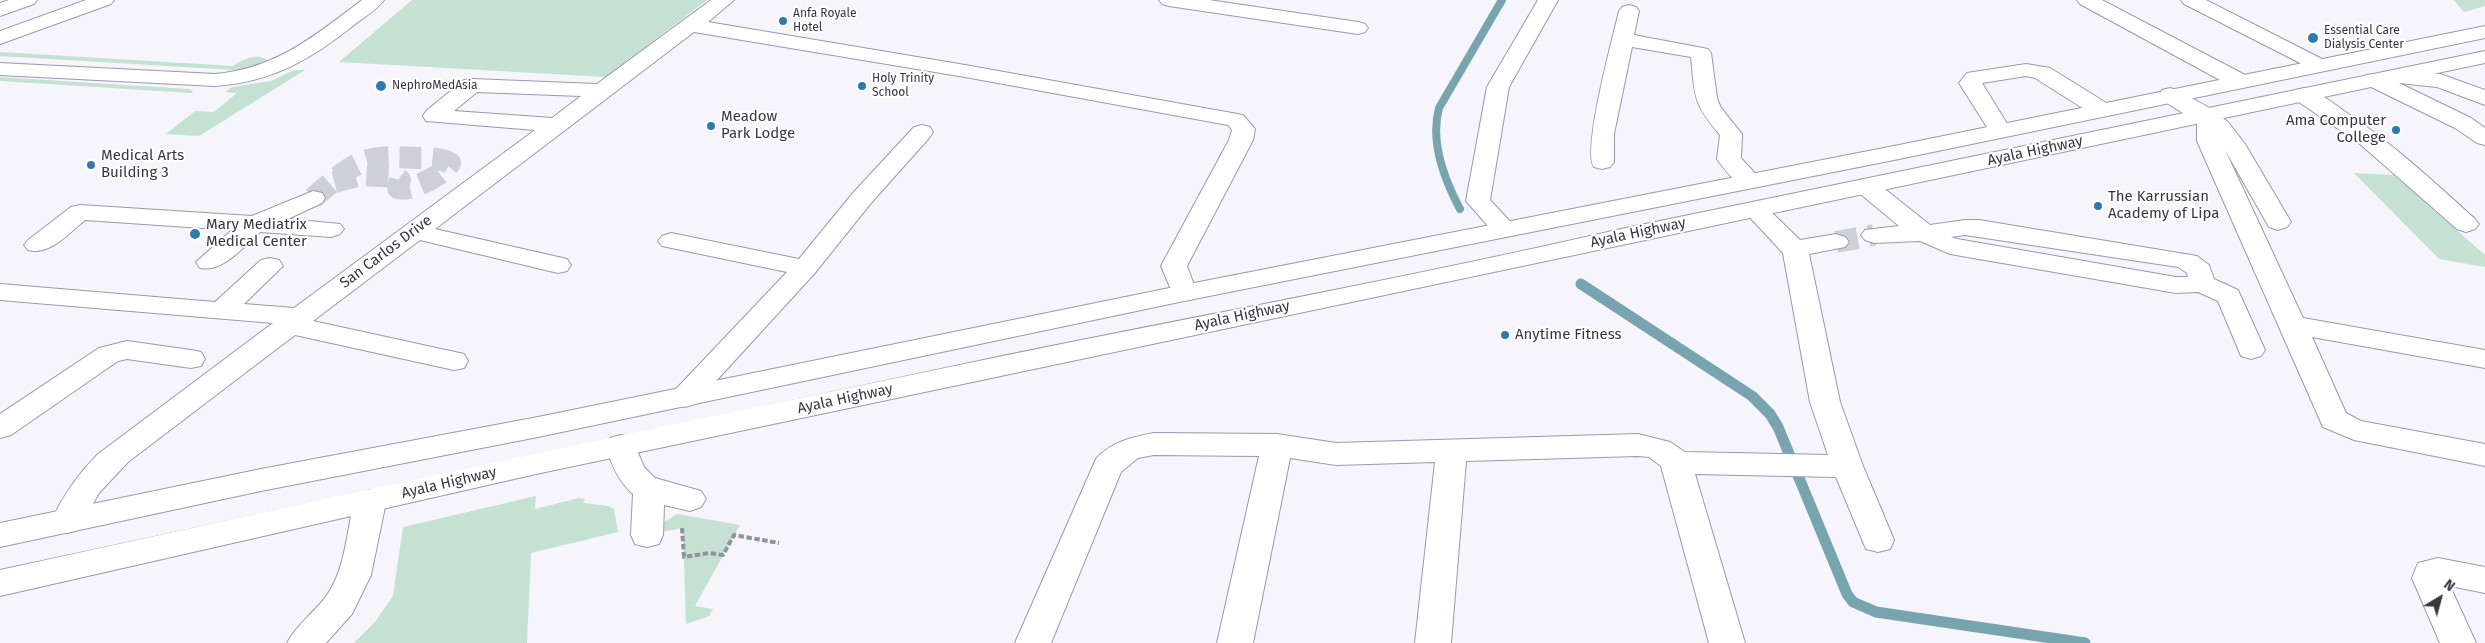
<!DOCTYPE html>
<html>
<head>
<meta charset="utf-8">
<style>
	body { margin:0 }
	#map { position:relative; width:2485px; height:643px; overflow:hidden; background:#f5f5fb; font-family:"Fira Sans",sans-serif }
	canvas { display:block }
	.north { position:absolute; left:2415px; top:573px; width:50px; height:50px; -webkit-text-stroke:4px #fff; paint-order:stroke; rotate:37deg; font-size:14px; font-weight:700; line-height:20px; text-align:center; color:#383641 }
	.north::after { content:''; display:block; margin:auto; width:18px; height:22px; background:#383641; clip-path:polygon(50% 0,100% 100%,50% 72%,0 100%) }
</style>
</head>
<body>
<div id="map">
<canvas width="2485" height="643"></canvas>
<div class="north">N</div>
</div>
<script>
const ctx = document.querySelector('canvas').getContext('2d');
ctx.lineJoin = 'round';
function paint(path, color) {
  ctx.fillStyle = color;
  ctx.fill(path, 'evenodd');
}
function trace(path, color, width, dash) {
  ctx.strokeStyle = color;
  ctx.lineWidth = width;
  ctx.lineCap = dash ? 'butt' : 'round';
  ctx.setLineDash(dash || []);
  ctx.stroke(path);
}
function write(font, color, halo, rows, align = 'center') {
  ctx.font = font + ' "Fira Sans",sans-serif';
  ctx.lineWidth = 4;
  ctx.setLineDash([]);
  ctx.textBaseline = 'middle';
  ctx.strokeStyle = halo;
  ctx.fillStyle = color;
  for (const [text, x, y, turn = 0] of rows) {
    ctx.save();
    ctx.translate(x, y);
    ctx.rotate((+turn || 0) * Math.PI / 180);
    ctx.textAlign = isNaN(turn) ? turn : align;
    if (halo) ctx.strokeText(text, 0, 0);
    ctx.fillText(text, 0, 0);
    ctx.restore();
  }
}
const green = new Path2D(`
	M412 0H707L606 77 339 62Z
	M2454 0H2485V6L2464 12Z
	M0 52 233 66C243 59 257 52 269 61L254 67 234 70 0 56Z
	M294 70H305L199 136 166 134 195 111 214 112 237 93 225 92 232 87 271 81Z
	M0 77 188 89 193 91 191 93 0 81Z
	M2354 173 2394 175 2485 255V267L2439 259Z
	M536 496 535 509 579 498 585 499 583 503 608 506 614 509 618 532 531 553 527 643H354L375 622 393 596 403 527Z
	M677 514 740 525 695 606 713 609 709 616 686 624 683 528 656 533 661 524Z`);
const streamFar1 = new Path2D(`
	M1460 209C1444 179 1430 141 1439 108L1502 0`);
const stream = new Path2D(`
	M1581 284 1752 396 1770 414 1778 427 1847 594 1853 602 1876 612 2085 643`);
const minorTunnel = new Path2D(`
	M313 198C353 164 360 154 416 158 427 158 440 158 450 163 444 175 411 192 398 188L400 180 396 177 361 175 331 183
	M1836 242 1874 235`);
const path = new Path2D(`
	M682 528 684 557 709 553 723 555 734 535 779 543`);
const minor = new Path2D(`
	M9 0H37L34 4 0 16V3Z
	M86 0H114L111 4 0 44V31Z
	M362 0H384C377 10 364 17 354 25 310 60 272 82 215 86L0 75V63L215 74C275 69 315 36 362 0Z
	M711 0H734L708 22 965 65 1243 115 1255 129 1253 140 1187 266 1197 293 1193 299 1184 301 1175 299 1161 266 1229 140 1232 130 1228 125 965 77 694 32 435 229 567 259 571 265 567 271 558 273 420 240 313 321 464 354 468 361 464 368 454 370 295 335 128 462 99 493 78 530 67 533 56 530 51 521C63 496 78 474 98 454L273 323 0 300V284L215 302 261 260 270 258 279 260 283 266 244 304 294 308 535 130 426 121 423 116 426 111 464 80 472 79 597 84ZM477 92 581 96 552 118 454 111Z
	M1159 0H1209L1358 22 1365 24 1368 28 1365 32 1358 34 1169 6 1162 4Z
	M1538 0H1558L1509 87 1490 200 1517 229 1513 234 1504 237 1495 234 1466 201 1487 87Z
	M2077 0H2102L2247 76 2250 81 2247 86 2239 87 2231 86 2080 4Z
	M2181 0H2206L2326 61 2330 65 2326 69 2319 71 2312 69 2184 4Z
	M1629 5 1636 7 1639 11 1634 35 1708 49 1711 53 1717 98 1721 108 1742 134 1741 158 1762 181 1758 186C1740 191 1727 173 1717 159L1720 135C1693 103 1695 98 1691 57L1632 47 1614 134V162L1610 167 1602 169 1594 167C1582 150 1613 37 1619 11L1622 7Z
	M2026 64 2050 68 2108 104 2111 109 2108 114 2100 116 2092 114 2035 78 2026 76 1982 83 2011 130 2008 135 2000 137 1992 135 1959 83 1967 73Z
	M2392 71 2440 74 2485 90V105L2437 87 2399 83 2471 118 2485 128V145L2477 143 2455 128 2367 85 2364 80 2367 75 2375 74 2382 75Z
	M2170 88 2178 90 2211 109 2228 122 2245 144 2291 222 2287 227 2278 230 2269 227 2225 150 2303 318 2485 350V368L2312 337 2346 413 2361 421 2485 444V466L2354 440 2323 427 2197 141V122L2162 100 2159 95 2162 90Z
	M2304 88C2319 92 2332 102 2344 111 2391 142 2433 181 2475 219L2479 224 2475 229 2466 232 2457 229 2360 144 2296 100 2293 95 2296 90Z
	M922 125 930 127 933 132 930 137 871 203 814 274 695 404 685 407 675 404 670 397 675 390 787 272 662 246 658 241 662 236 671 233 799 259 853 193 914 127Z
	M1867 180 1876 182 1930 225 1965 220H1979L2197 256 2209 265 2214 279 2238 290 2265 350 2261 356 2251 359 2241 356 2218 301 2198 292 2176 293 1950 254 1920 241 1874 243 1865 240 1861 235 1865 230 1899 226 1858 192 1855 187 1858 182ZM1965 235 2178 267 2187 273 2188 277H2176L1957 239 1951 237Z
	M313 191 322 193 325 198 322 203 288 219 340 224 344 229 340 234 331 237 260 232C244 246 223 273 200 268L196 262 232 230 85 220C69 233 50 256 28 250L24 245 28 240 71 207 80 205 252 216Z
	M1755 203 1764 205 1800 240 1836 234 1845 237 1849 242 1845 247 1809 254 1840 402 1863 466 1894 540 1890 549 1878 552 1866 549 1836 477 1695 474 1745 643H1709L1661 466 1649 457 1638 456 1466 461 1451 643H1415L1435 462 1336 465 1290 458 1253 643H1217L1259 456 1154 455 1138 458 1121 472 1051 643H1015L1096 459C1111 442 1132 437 1154 433L1277 434 1336 443 1638 434 1670 442 1685 452 1828 455 1810 402 1783 253 1743 210 1746 205Z
	M127 341 191 350 201 352 205 359 201 366 191 368 127 359 118 361 11 435 0 438V414L99 348Z
	M621 435 632 438 644 467 655 478 701 491 706 499 701 507 690 511 664 505 663 535 659 544 647 547 635 544 631 535 633 494C618 481 611 464 606 446L610 438Z
	M370 490 381 494 386 502 371 575 352 614 326 643H287C297 624 315 612 327 595 345 570 347 531 354 502L359 494Z
	M2438 558 2485 567V593L2450 586 2476 643H2440L2412 578 2418 563Z`);
const highway = new Path2D(`
	M2485 26V38L1899 159 1184 301 538 437 261 491 0 547V523L261 469 538 417 1184 285 1899 145Z
	M2485 51V63L536 474 0 596V570C331 497 662 426 993 358 1202 315 1413 277 1621 229Z`);
const markers = [
	[783,21,5,"#3079ad"],
	[2313,38,6,"#3079ad"],
	[381,86,6,"#3079ad"],
	[862,86,5,"#3079ad"],
	[711,126,5,"#3079ad"],
	[2396,130,5,"#3079ad"],
	[91,165,5,"#3079ad"],
	[2098,206,5,"#3079ad"],
	[195,234,6,"#3079ad"],
	[1505,335,5,"#3079ad"]
];
const farPoinames = [
	["Anfa Royale",793,14],
	["Hotel",793,28],
	["Essential Care",2324,31],
	["Dialysis Center",2324,45],
	["Holy Trinity",872,79],
	["School",872,93],
	["NephroMedAsia",392,86]
];
const poiNames = [
	["Meadow",721,117],
	["Park Lodge",721,134],
	["Ama Computer",2386,121,"right"],
	["College",2386,138,"right"],
	["Medical Arts",101,156],
	["Building 3",101,173],
	["The Karrussian",2108,197],
	["Academy of Lipa",2108,214],
	["Mary Mediatrix",206,225],
	["Medical Center",206,242],
	["Anytime Fitness",1515,335]
];
const streetNames = [
	["Ayala Highway",2035,151,-12],
	["Ayala Highway",1638,233,-12],
	["San Carlos Drive",386,252,-37],
	["Ayala Highway",1242,316,-12],
	["Ayala Highway",845,399,-12],
	["Ayala Highway",449,483,-13]
];
paint(green, '#c4e1d2');
trace(streamFar1, '#77a4ae', 8);
trace(stream, '#77a4ae', 11);
trace(minorTunnel, '#cfcfd6', 22, [22, 11]);
trace(minor, '#9b97b2', 2);
trace(highway, '#9b97b2', 2);
trace(path, '#93929b', 4, [5.5, 2.5]);
paint(minor, '#fff');
paint(highway, '#fff');
for (const [x, y, r, color] of markers) {
  const dot = new Path2D();
  dot.arc(x, y, r, 0, 2 * Math.PI);
  ctx.fillStyle = color;
  ctx.fill(dot);
  trace(dot, '#fff', 2);
}
write('12px', '#383641', '#fff', farPoinames, 'left');
write('15px', '#383641', '#fff', poiNames, 'left');
write('15px', '#383641', '#fff', streetNames);
</script>
</body>
</html>
